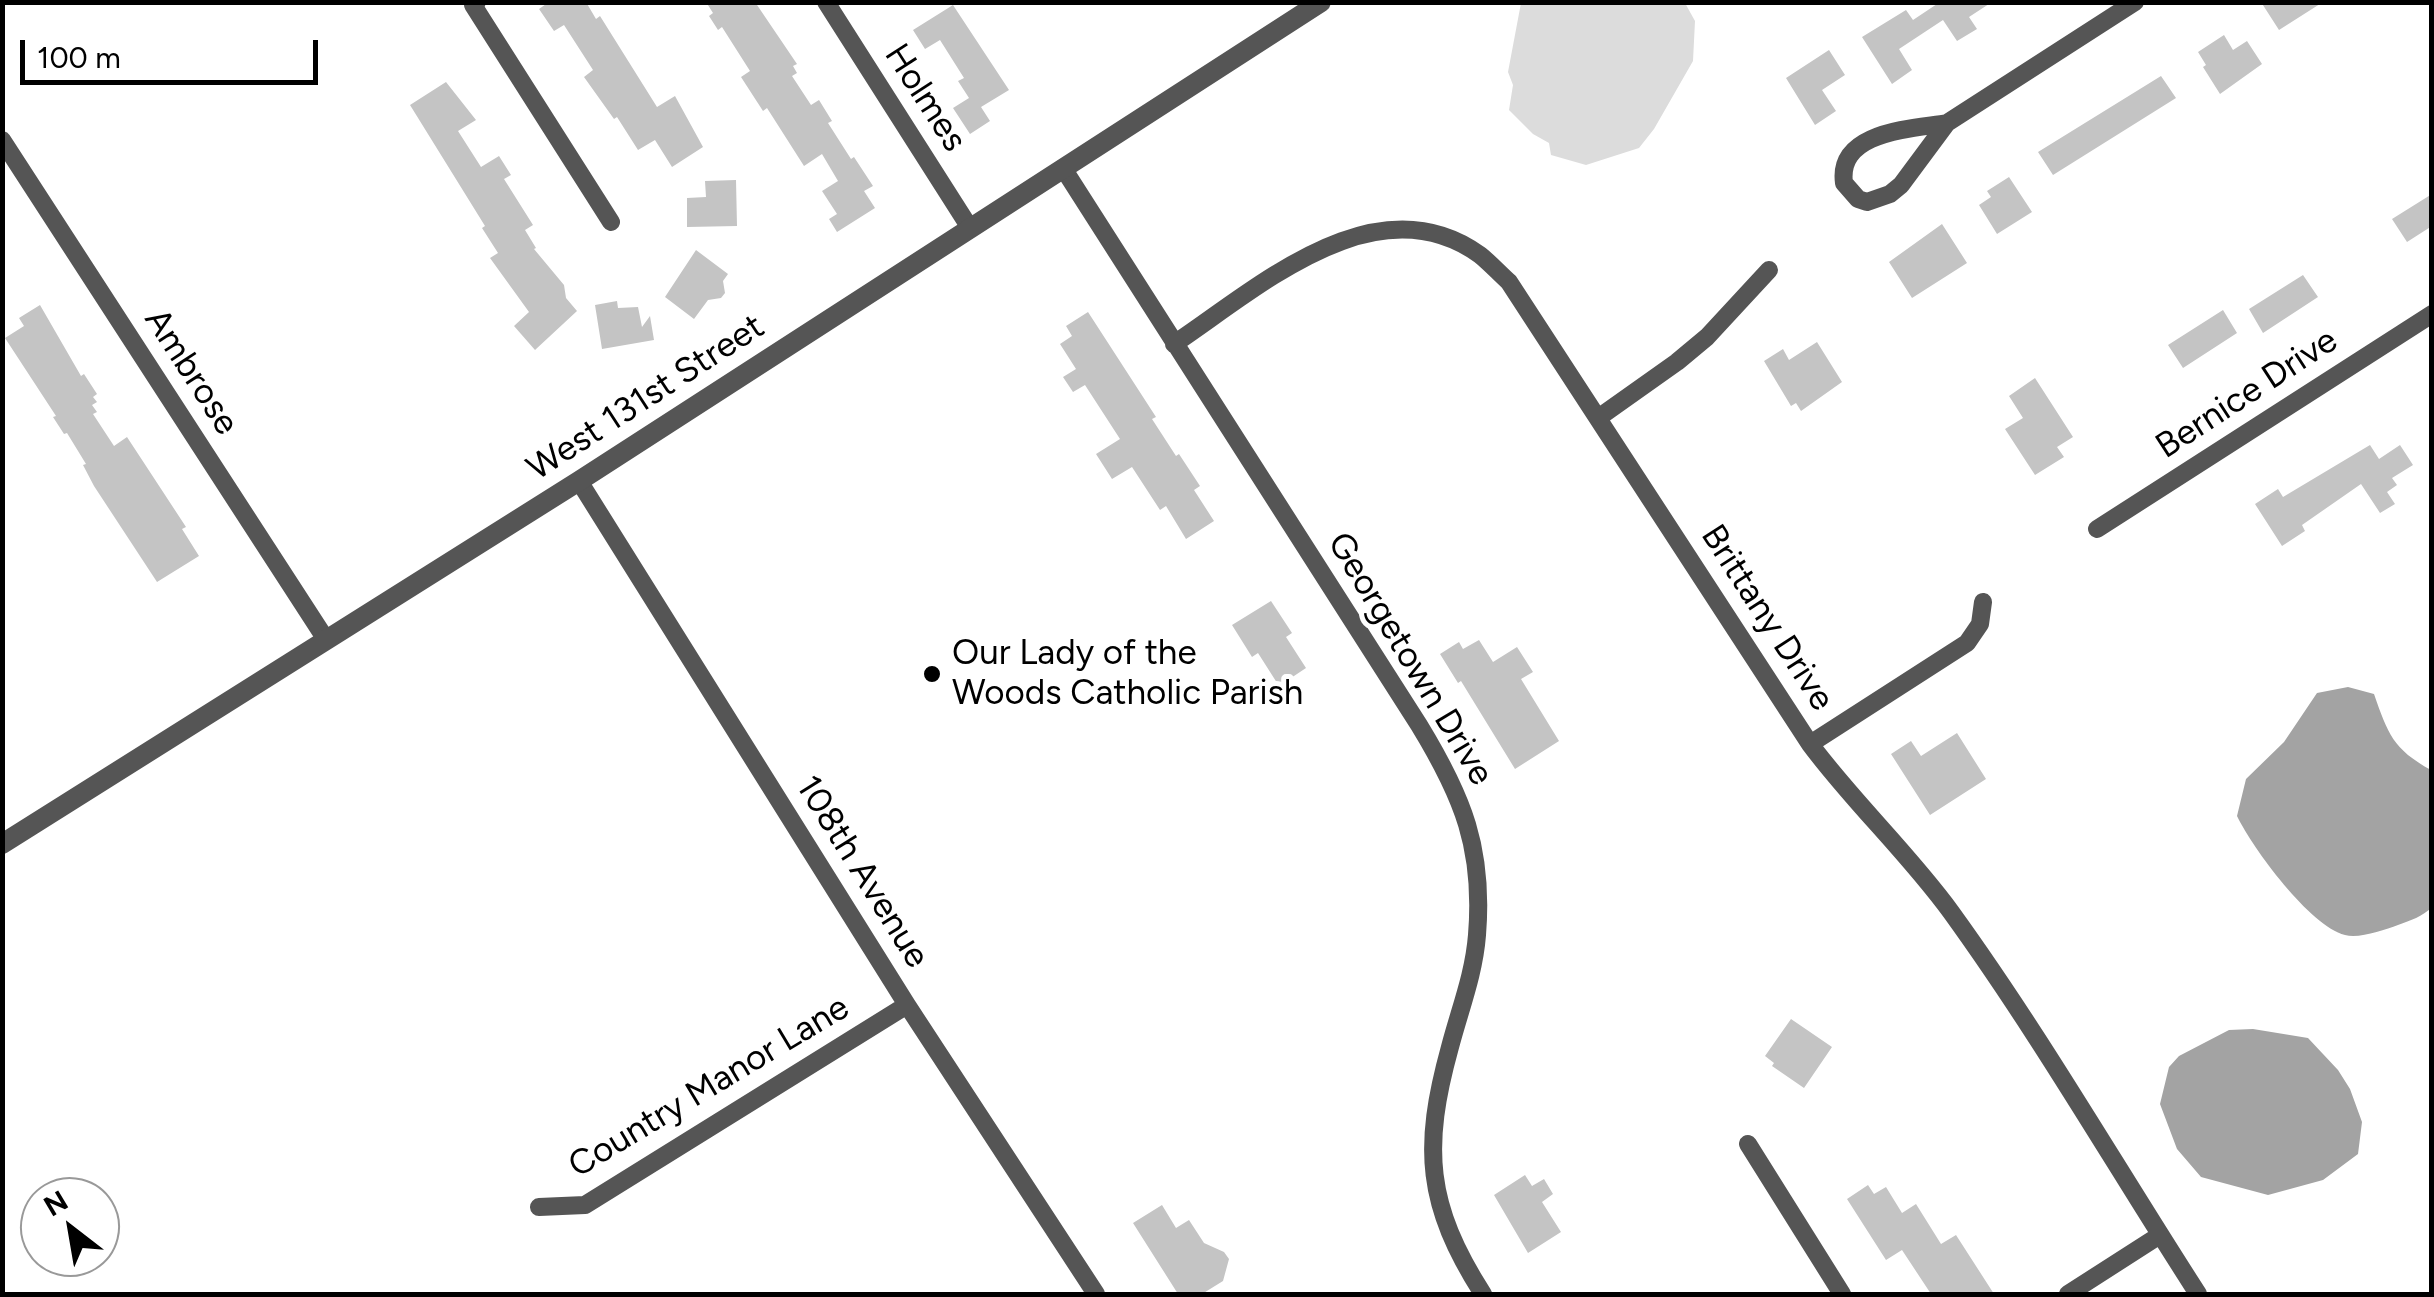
<!DOCTYPE html>
<html>
<head>
<meta charset="utf-8">
<style>
	body { margin:0 }
	#map { position:relative; width:2434px; height:1297px; overflow:hidden; background:#fff; font-family:Figtree,sans-serif }
	canvas { display:block }
	.frame { position:absolute; inset:0; border:5px solid #000; pointer-events:none }
	.north { position:absolute; left:20px; top:1177px; width:100px; height:100px; box-sizing:border-box; background:#fff; border:2px solid #999; border-radius:50%; rotate:329deg; font-size:28px; font-weight:700; line-height:40px; text-align:center; color:#000 }
	.north::after { content:''; display:block; margin:auto; width:35px; height:45px; background:#000; clip-path:polygon(50% 0,100% 100%,50% 72%,0 100%) }
	.scale { position:absolute; left:20px; top:40px; width:298px; height:45px; box-sizing:border-box; border:5px solid #000; border-top:0; padding-left:12px; font-size:30px; line-height:35px; white-space:nowrap; color:#000; -webkit-text-stroke:8px #fff; paint-order:stroke }
</style>
</head>
<body>
<div id="map">
<canvas width="2434" height="1297"></canvas>
<div class="frame"></div>
<div class="north">N</div>
<div class="scale">100 m</div>
</div>
<script>
const ctx = document.querySelector('canvas').getContext('2d');
ctx.lineJoin = 'round';
function paint(path, color) {
  ctx.fillStyle = color;
  ctx.fill(path, 'evenodd');
}
function trace(path, color, width, dash) {
  ctx.strokeStyle = color;
  ctx.lineWidth = width;
  ctx.lineCap = dash ? 'butt' : 'round';
  ctx.setLineDash(dash || []);
  ctx.stroke(path);
}
function write(font, color, halo, rows, align = 'center') {
  ctx.font = font + ' Figtree,sans-serif';
  ctx.lineWidth = 10;
  ctx.setLineDash([]);
  ctx.textBaseline = 'middle';
  ctx.strokeStyle = halo;
  ctx.fillStyle = color;
  for (const [text, x, y, turn = 0] of rows) {
    ctx.save();
    ctx.translate(x, y);
    ctx.rotate((+turn || 0) * Math.PI / 180);
    ctx.textAlign = isNaN(turn) ? turn : align;
    if (halo) ctx.strokeText(text, 0, 0);
    ctx.fillText(text, 0, 0);
    ctx.restore();
  }
}
const green = new Path2D(`
	M1521 3H1685L1695 21 1693 61 1654 129 1639 148 1586 165 1551 155 1549 143 1533 134 1509 110 1513 85 1508 72Z`);
const water = new Path2D(`
	M2348 687 2374 694C2388 734 2393 749 2431 770L2432 907C2422 917 2411 920 2398 925 2384 930 2359 939 2345 935 2310 926 2253 849 2237 816L2246 779 2284 742 2317 693Z
	M2253 1029 2308 1038 2338 1070 2350 1089 2362 1122 2358 1154 2323 1180 2268 1195 2201 1177 2177 1149 2160 1104 2169 1067 2179 1056 2229 1030Z`);
const building = new Path2D(`
	M549 2H586L596 19 600 16 657 107 675 96 703 147 672 167 655 140 638 150 617 117 614 119 584 77 593 70 564 25 554 31 539 9Z
	M706 2H755L797 64 793 66 797 73 792 76 811 105 819 100 832 121 828 123 851 159 854 157 873 186 864 191 875 208 837 232 829 219 837 214 822 191 838 181 822 154 804 166 767 108 763 111 741 77 750 71 722 27 718 30 709 16 713 13Z
	M1940 2H1992L1969 17 1977 29 1957 41 1943 20 1899 49 1912 70 1892 84 1862 37 1906 10 1913 20Z
	M2261 2H2323L2279 30Z
	M953 5 1009 90 981 107 990 121 970 134 953 108 969 98 958 81 964 78 940 40 925 49 913 30Z
	M2224 35 2233 50 2247 41 2262 64 2220 94 2203 67 2206 65 2198 52Z
	M1829 50 1845 75 1822 90 1836 111 1815 125 1786 78Z
	M2161 76 2176 98 2053 175 2038 152Z
	M446 82 476 120 458 131 481 167 499 156 511 175 504 179 533 225 525 230 536 248 534 249 564 285 566 298 577 311 535 350 514 326 529 312 490 258 498 253 482 228 485 226 410 105Z
	M2009 177 2032 212 1997 234 1979 205 1991 197 1987 191Z
	M736 180 737 226 687 227V198L706 197 705 181Z
	M2432 194V226L2407 242 2392 219Z
	M1942 224 1967 263 1912 298 1889 262Z
	M696 250 728 274 723 281 725 293 721 298 708 300 694 319 665 297Z
	M2303 275 2318 297 2263 333 2249 309Z
	M617 301 618 308 638 307 642 327 650 316 654 340 602 349 595 305Z
	M40 305 81 376 84 374 97 394 93 397 97 402 92 405 97 412 93 414 114 446 127 437 186 527 182 529 199 556 157 582 94 486 83 465 86 464 67 433 64 434 53 417 56 416 5 338 24 326 19 318Z
	M2223 310 2237 333 2183 368 2168 345Z
	M1088 312 1156 417 1152 419 1176 456 1179 454 1200 486 1194 490 1214 521 1186 539 1166 506 1160 510 1132 467 1112 479 1096 454 1120 439 1085 385 1073 392 1063 377 1076 369 1060 344 1072 336 1066 326Z
	M1817 342 1842 382 1801 411 1796 403 1791 406 1764 361 1783 349 1789 360Z
	M2035 378 2073 437 2057 447 2064 457 2035 475 2005 429 2023 418 2009 396Z
	M2370 445 2379 459 2400 445 2413 465 2392 478 2397 485 2387 492 2395 504 2380 513 2361 484 2302 525 2305 531 2282 546 2255 504 2278 489 2283 497Z
	M1271 601 1292 633 1286 637 1306 668 1279 686 1258 653 1252 657 1232 625Z
	M1479 640 1493 662 1517 647 1533 672 1521 679 1559 741 1515 769 1461 681 1458 683 1440 654 1459 642 1463 649Z
	M1957 733 1986 779 1930 815 1891 754 1911 741 1921 756Z
	M1791 1019 1832 1047 1804 1088 1772 1066 1774 1063 1765 1056Z
	M1525 1175 1532 1186 1544 1179 1553 1194 1542 1202 1561 1232 1528 1253 1494 1195Z
	M1868 1185 1874 1194 1886 1187 1902 1213 1916 1204 1941 1244 1956 1235 1994 1294H1931L1902 1250 1886 1260 1847 1199Z
	M1162 1205 1176 1228 1189 1220 1204 1243 1224 1252 1229 1259 1223 1281 1202 1294H1178L1133 1223Z`);
const minor = new Path2D(`
	M477 2 473 5 611 222
	M826 2 970 228
	M1947 123C1912 129 1837 131 1844 183L1858 199 1867 202 1890 194 1901 185 1947 123 2135 2
	M2 140 325 638
	M1063 168 1419 725C1463 797 1484 849 1477 935 1474 974 1460 1009 1450 1047 1422 1148 1426 1205 1483 1294
	M1174 344C1258 288 1376 180 1480 255 1490 263 1499 273 1509 282L1810 744C1854 803 1908 853 1951 912 2040 1035 2116 1167 2198 1294
	M1598 418 1677 362 1707 337 1769 270
	M579 481 907 1005 1096 1294
	M2097 529 2432 314
	M1810 744 1967 643 1980 624 1983 602
	M1748 1144 1842 1294
	M539 1207 585 1205 907 1005
	M2068 1294 2160 1235`);
const tertiary = new Path2D(`
	M2 844 579 481 1321 2`);
const markers = [
	[932,674,10,"#000"]
];
const streetNames = [
	["Holmes",925,98,57],
	["Ambrose",191,372,57],
	["Bernice Drive",2247,394,-33],
	["West 131st Street",646,398,-33],
	["Brittany Drive",1767,618,57],
	["Georgetown Drive",1410,659,59],
	["108th Avenue",862,872,58],
	["Country Manor Lane",709,1087,-31]
];
const poiNames = [
	["Our Lady of the",952,654],
	["Woods Catholic Parish",952,694]
];
paint(green, '#dcdcdc');
paint(water, '#a3a3a3');
paint(building, '#c4c4c4');
trace(minor, '#555', 18);
trace(tertiary, '#555', 20);
for (const [x, y, r, color] of markers) {
  const dot = new Path2D();
  dot.arc(x, y, r, 0, 2 * Math.PI);
  ctx.fillStyle = color;
  ctx.fill(dot);
  trace(dot, '#fff', 4);
}
write('35px', '#000', '#fff', streetNames);
write('35px', '#000', '#fff', poiNames, 'left');
</script>
</body>
</html>
